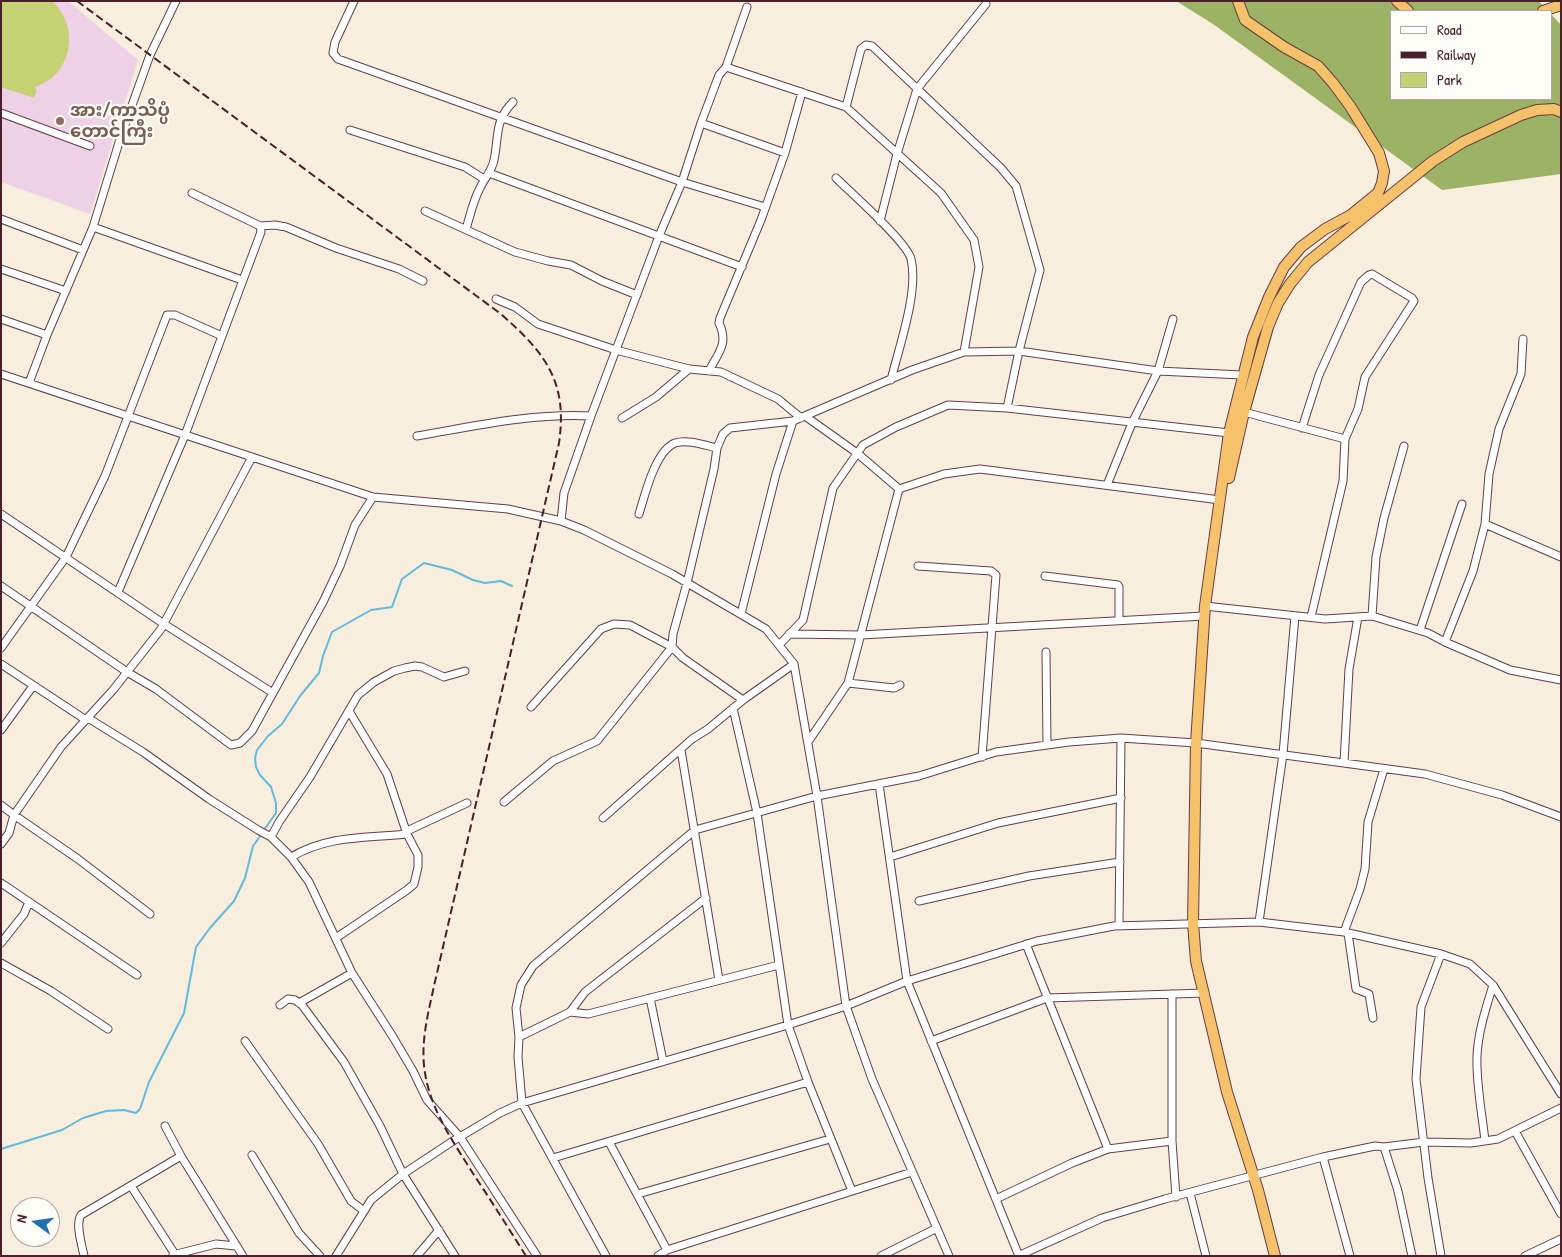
<!DOCTYPE html>
<html>
<head>
<meta charset="utf-8">
<style>
	body { margin:0 }
	#map { position:relative; width:1562px; height:1257px; overflow:hidden; background:#f8eede; font-family:"Patrick Hand",sans-serif }
	canvas { display:block }
	.frame { position:absolute; inset:0; border:2px solid #4a1f2b; pointer-events:none }
	.legend { position:absolute; left:1390px; top:10px; width:162px; height:90px; box-sizing:border-box; background:#fdfcf7; border:1px solid #b5a4a5; margin:0; padding:6px 9px; list-style:none; font-size:15px; color:#4a1f2b }
	.legend li { display:flex; align-items:center; gap:10px; height:25px }
	.legend b { width:25px; border:1px solid #b5a4a5 }
	.north { position:absolute; left:10px; top:1197px; width:50px; height:50px; box-sizing:border-box; background:#fdfcf7; border:1px solid #b5a4a5; border-radius:50%; rotate:284deg; font-size:14px; font-weight:700; line-height:20px; text-align:center; color:#4a1f2b }
	.north::after { content:''; display:block; margin:auto; width:18px; height:22px; background:#1f6fb2; clip-path:polygon(50% 0,100% 100%,50% 72%,0 100%) }
</style>
</head>
<body>
<div id="map">
<canvas width="1562" height="1257"></canvas>
<div class="frame"></div>
<ul class="legend">
<li><b style="height:6px;background:#fff"></b>Road</li>
<li><b style="height:6px;background:#4a1f2b"></b>Railway</li>
<li><b style="height:14px;background:#c5d173"></b>Park</li>
</ul>
<div class="north">N</div>
</div>
<script>
const ctx = document.querySelector('canvas').getContext('2d');
ctx.lineJoin = 'round';
function paint(path, color) {
  ctx.fillStyle = color;
  ctx.fill(path, 'evenodd');
}
function trace(path, color, width, dash) {
  ctx.strokeStyle = color;
  ctx.lineWidth = width;
  ctx.lineCap = dash ? 'butt' : 'round';
  ctx.setLineDash(dash || []);
  ctx.stroke(path);
}
function write(font, color, halo, rows, align = 'center') {
  ctx.font = font + ' "Patrick Hand","Noto Sans Myanmar",sans-serif';
  ctx.lineWidth = 4.5;
  ctx.setLineDash([]);
  ctx.textBaseline = 'middle';
  ctx.strokeStyle = halo;
  ctx.fillStyle = color;
  for (const [text, x, y, turn = 0] of rows) {
    ctx.save();
    ctx.translate(x, y);
    ctx.rotate((+turn || 0) * Math.PI / 180);
    ctx.textAlign = isNaN(turn) ? turn : align;
    if (halo) ctx.strokeText(text, 0, 0);
    ctx.fillText(text, 0, 0);
    ctx.restore();
  }
}
const built = new Path2D(`
	M1 1H68L138 60 90 214 1 182Z`);
const green = new Path2D(`
	M1 1H52C74 21 75 55 54 76 49 81 40 84 34 88L37 89 34 98 1 87Z`);
const forest = new Path2D(`
	M1176 1H1539L1548 11H1391V99H1551V14L1561 25V174L1442 190 1213 24Z`);
const stream = new Path2D(`
	M263 831 276 813V803L271 787 260 775 256 767 255 758 257 750 268 736 282 724 300 696 319 673 323 656 332 632 371 610 392 607 402 579 424 563 452 570 473 580 485 583 501 581 512 586
	M1 1149 62 1130 83 1118 106 1111 124 1110 136 1113 140 1109 149 1082 184 1013 196 947 210 928 234 901 245 878 253 846 261 835`);
const minor = new Path2D(`
	M354 1 335 42 333 53 338 59 682 182 765 207
	M726 67 846 107 941 193 974 240 979 267 964 352
	M846 107 861 49 866 45 872 46 1001 168 1016 186 1040 270 1019 351 1007 408
	M1 113 90 146
	M701 123 785 153
	M350 130 465 167 484 179
	M489 173 742 267
	M836 178C851 193 907 242 911 259 919 291 899 347 891 380
	M425 211 515 252 548 261 571 265 602 281 637 295
	M1 219 83 250
	M880 221 897 154 917 89 986 4
	M260 226 275 225 286 227 336 248 399 269 423 281
	M93 227 242 280
	M466 229C470 216 473 201 480 188 484 179 492 171 494 160 499 137 494 121 513 102
	M1 269 66 291
	M496 299 515 307 538 324 616 350 689 369 721 372 778 399 801 418
	M1 319 47 335
	M709 371C718 353 729 344 719 323L720 318 761 220 785 153 802 92
	M1 374 373 497 508 509 561 521
	M29 383 47 335 93 227 121 136 150 55 176 1
	M1244 412 1345 439 1343 481 1311 617
	M591 416 659 236 682 182 701 123 719 75 726 67 747 7
	M805 416 857 453 899 489
	M622 418 656 397 689 369
	M1302 428 1319 375 1361 282 1369 275 1372 274 1412 298 1414 301 1365 377 1358 409 1345 439
	M417 436C475 426 533 413 591 416L564 493 561 521 584 530 672 574 766 629 794 664 817 796 846 1006 872 1079 949 1256
	M1107 485 1132 423 1158 371 1173 319
	M1 514 164 624 273 693
	M639 514C645 495 655 451 675 443 688 439 704 445 717 448
	M1485 524 1561 557
	M918 566 991 571 996 575 982 757
	M1045 576 1118 585 1119 587V620
	M1 586 127 672 156 689 231 745 240 743 252 731 323 602 340 566 355 525 373 497
	M118 592 185 435 261 232 260 226 192 193
	M1205 606 1325 619 1372 616 1428 633 1445 642 1510 670 1561 680
	M741 614 776 474 793 421
	M1372 616 1376 557 1384 518 1404 446
	M1420 630 1462 504
	M789 634 861 635 1204 616
	M1445 642 1473 571 1485 524 1489 474 1499 429 1521 374 1523 339
	M780 644 803 620 833 488 863 445 896 427 948 405 1007 408 1229 433
	M1 648 66 557 105 476 167 315H175L222 336
	M1046 652 1047 745
	M1 664 86 720
	M848 683 894 688 900 685
	M743 700 683 658 672 647 673 634 687 583 714 469 717 448 723 434 730 428 793 421 912 370 964 352 1019 351 1158 371 1242 375
	M733 708 757 813 788 1025 808 1082 852 1191
	M88 718 143 752 209 799 258 830 271 837 291 857 309 882 352 973 393 1037 413 1071 427 1100 460 1137 537 1256
	M1 730 33 686
	M808 742 848 683 899 489 944 474 980 469 1220 500
	M681 750 719 980
	M1344 763 1349 669 1358 617
	M879 784 907 981 1019 1256
	M504 802 553 761 597 741 672 647 630 625 614 624 601 629 531 707
	M1 805 14 815 61 747 113 690 161 629 252 457
	M603 818 692 739 708 729 743 700 794 664
	M407 831 467 803
	M271 837 279 822 310 777 358 695 374 682 394 671 405 668 415 666 422 667 444 677 465 671
	M1 844 9 833 14 815 78 859 150 914
	M291 857C329 835 366 838 407 834
	M890 857 998 823 1121 798
	M1 883 137 975
	M919 901 1029 876 1120 862
	M1259 922 1283 754 1295 616
	M1119 925 1121 738
	M1344 932 1360 889 1365 869 1368 822 1384 769
	M1348 933 1356 989 1369 994 1373 1018
	M336 938 407 890 414 884 418 867V855L407 834 387 774 349 711
	M1 943 24 914 29 902
	M1026 944 1108 1149
	M1441 954 1421 1007 1416 1079 1428 1178 1441 1256
	M1 963 51 991 108 1029
	M1172 994V1141L1176 1197
	M650 998 663 1061
	M299 1003 352 973
	M280 1005 288 999 295 1000 302 1005 344 1062 380 1126 403 1174 455 1256
	M570 1012 588 1014 779 965
	M519 1037 570 1012 585 992 706 898
	M245 1041 318 1144 351 1201 364 1211
	M931 1041 1047 998 1205 993
	M165 1126 181 1156 243 1256
	M1515 1131 1561 1214
	M1485 1141C1482 1113 1476 1084 1477 1056 1478 1032 1486 1008 1493 985
	M609 1142 667 1250
	M1384 1147 1398 1191 1412 1256
	M252 1155 299 1233 320 1256
	M1323 1157 1350 1256
	M553 1158 808 1082
	M131 1186 176 1256
	M1190 1193 1206 1256
	M638 1194 830 1139
	M996 1199 1072 1163 1108 1149 1172 1141
	M173 1255 216 1244 236 1246
	M84 1256C82 1245 75 1224 81 1215L181 1156
	M336 1256 371 1200 403 1174 453 1141 500 1113 522 1103 788 1025 846 1006 907 981 1037 941 1114 926 1259 922 1344 932 1441 954 1470 964 1493 985 1561 1094
	M417 1256 439 1230
	M606 1256 522 1103 518 1057 519 1037 516 1008 521 985 533 966 695 830 817 796 919 776 996 752 1069 742 1121 738 1196 743 1425 774 1502 795 1561 817
	M658 1256 667 1250 912 1172
	M881 1256 937 1228
	M1018 1256 1102 1218 1165 1199 1323 1157 1375 1146 1384 1147 1424 1142 1471 1143 1498 1139 1561 1108
	M1525 1256 1561 1239`);
const highway = new Path2D(`
	M1238 1 1245 20 1284 47 1318 66 1333 83 1350 106 1379 153 1384 171 1382 183 1378 193 1351 215 1325 229 1301 247 1284 267 1269 297 1253 337 1229 433 1205 606 1196 743 1193 923 1196 961 1227 1092 1258 1190 1275 1256
	M1397 1 1408 11
	M1543 11 1561 5
	M1229 478 1244 412 1268 327 1278 303 1290 284 1308 262 1433 161 1463 142 1521 115 1537 110 1554 109 1561 112`);
const rail = new Path2D(`
	M77 1 501 314C545 353 568 381 559 443L434 986C428 1014 420 1044 425 1073 431 1111 454 1143 474 1175 492 1202 509 1229 526 1256`);
const markers = [
	[60,121,5,"#8d6e63"]
];
const educationNames = [
	["အား/ကာသိပ္ပံ",70,111],
	["တောင်ကြီး",70,132]
];
paint(built, '#eed0e7');
paint(green, '#c5d173');
paint(forest, '#9cb365');
trace(stream, '#62badf', 2);
trace(minor, '#643e46', 9);
trace(highway, '#643e46', 12);
trace(minor, '#fff', 7);
trace(highway, '#f5c16b', 10);
trace(rail, '#4a1f2b', 2, [8, 4]);
for (const [x, y, r, color] of markers) {
  const dot = new Path2D();
  dot.arc(x, y, r, 0, 2 * Math.PI);
  ctx.fillStyle = color;
  ctx.fill(dot);
  trace(dot, '#fdfcf7', 2);
}
write('bold 18px', '#785e54', '#fdfcf7', educationNames, 'left');
</script>
</body>
</html>
